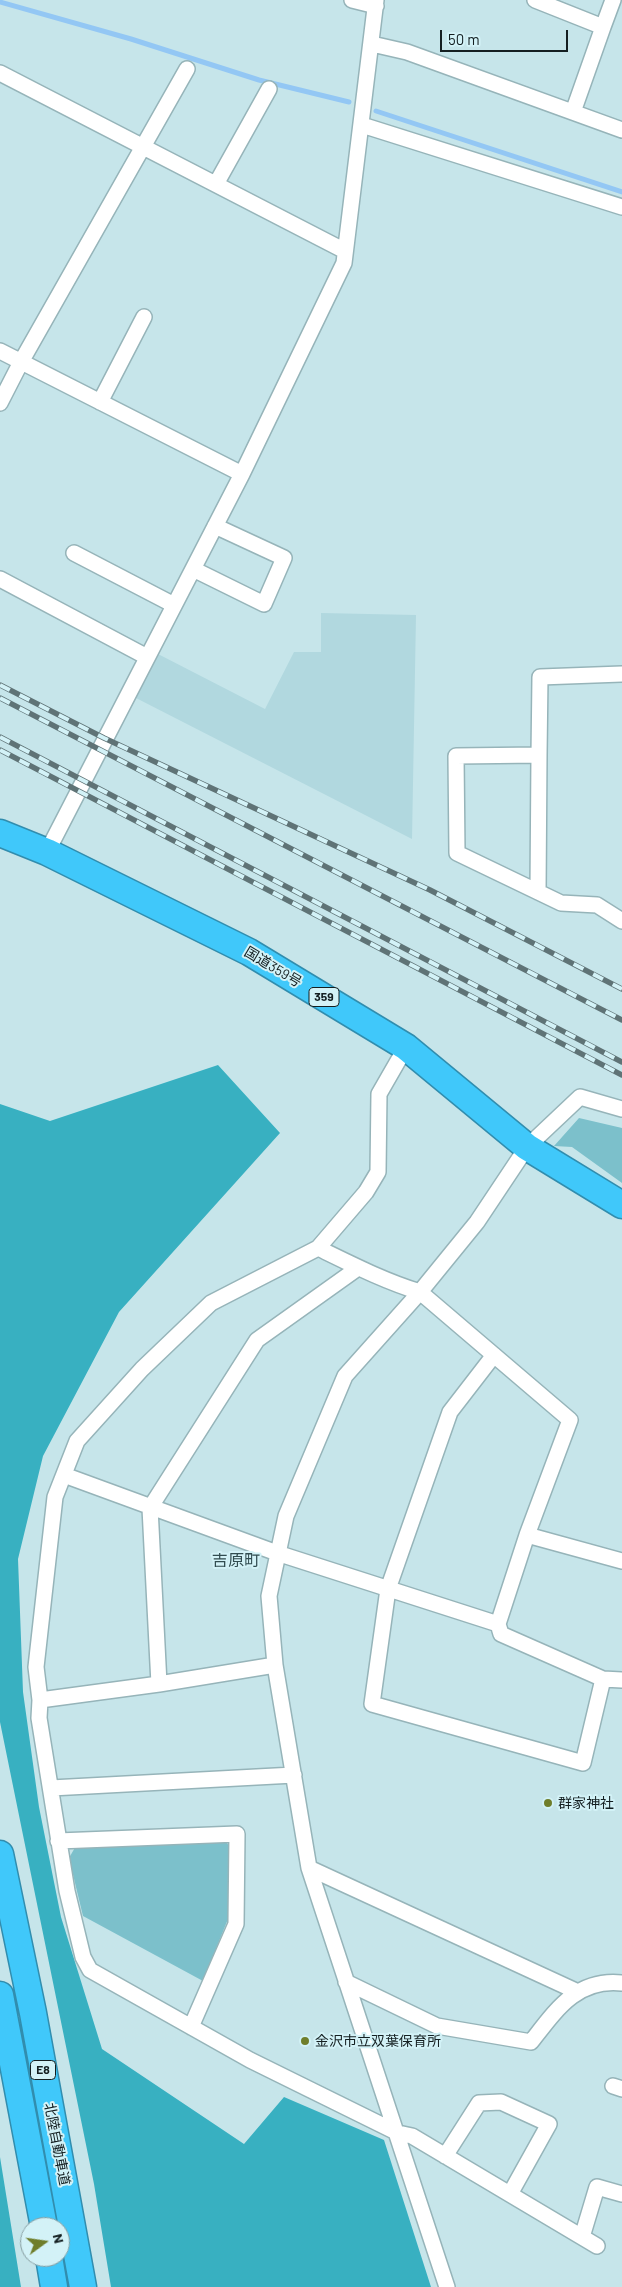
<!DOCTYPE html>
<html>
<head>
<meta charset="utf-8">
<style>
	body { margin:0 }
	#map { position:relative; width:622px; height:2287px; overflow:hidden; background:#c6e5ea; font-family:Barlow,sans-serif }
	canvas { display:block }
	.north { position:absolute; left:20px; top:2217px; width:50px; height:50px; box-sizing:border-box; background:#d3f2f7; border:1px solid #879ea1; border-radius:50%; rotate:76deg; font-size:14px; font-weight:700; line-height:20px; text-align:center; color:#141f21 }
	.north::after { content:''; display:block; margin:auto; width:18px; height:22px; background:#6f7e2b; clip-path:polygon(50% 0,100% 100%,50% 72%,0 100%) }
	.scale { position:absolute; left:440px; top:30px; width:128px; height:22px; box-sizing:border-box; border:2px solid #141f21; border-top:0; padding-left:6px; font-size:15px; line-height:18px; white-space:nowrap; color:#141f21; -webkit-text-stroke:4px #d3f2f7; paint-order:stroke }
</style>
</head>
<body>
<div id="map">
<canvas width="622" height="2287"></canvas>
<div class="north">N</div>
<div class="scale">50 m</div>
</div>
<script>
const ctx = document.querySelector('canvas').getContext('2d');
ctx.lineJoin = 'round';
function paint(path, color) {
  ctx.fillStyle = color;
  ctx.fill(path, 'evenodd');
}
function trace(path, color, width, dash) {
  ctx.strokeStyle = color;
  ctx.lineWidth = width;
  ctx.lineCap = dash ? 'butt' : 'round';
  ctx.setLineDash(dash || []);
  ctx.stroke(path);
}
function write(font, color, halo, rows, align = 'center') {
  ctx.font = font + ' Barlow,"Noto Sans JP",sans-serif';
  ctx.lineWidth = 4;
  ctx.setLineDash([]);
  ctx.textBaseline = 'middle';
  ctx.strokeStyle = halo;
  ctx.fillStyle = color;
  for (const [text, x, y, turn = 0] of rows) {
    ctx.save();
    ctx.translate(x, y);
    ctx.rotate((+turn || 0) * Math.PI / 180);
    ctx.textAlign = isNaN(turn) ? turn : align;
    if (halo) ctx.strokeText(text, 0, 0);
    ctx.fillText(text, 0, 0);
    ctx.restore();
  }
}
const built = new Path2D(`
	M321 613 416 615 412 839 136 698 158 654 265 709 294 652H321Z`);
const green = new Path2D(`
	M579 1118 622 1128V1183L572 1147 554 1146Z
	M226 1842 231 1848 228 1919 203 1981 83 1916 69 1858 77 1844Z`);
const forest = new Path2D(`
	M218 1065 280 1133 119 1312 43 1456 18 1559 23 1692 39 1807 61 1917 102 2049 244 2144 284 2097 384 2140 431 2287H111L94 2184 0 1722V1104L50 1121Z
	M0 2157 21 2287H0Z`);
const stream = new Path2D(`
	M0 2 131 39 259 80 349 102
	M376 111 622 192`);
const street = new Path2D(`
	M352 0 376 6
	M535 0 603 27 573 112
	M603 27 613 0
	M372 44 407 52 622 130
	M0 73 345 251
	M362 125 622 207
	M216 184 269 89
	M0 351 242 474
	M100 402 144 317
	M0 403 21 362 187 69
	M74 553 174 605
	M193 569 264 604 284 558 215 526
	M0 579 147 657
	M622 674 540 677 539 755 456 756 457 853 561 903 597 905 622 921
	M47 852 242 474 344 263 376 0
	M538 892 539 755
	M406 1047 379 1094 378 1172 366 1192 318 1248 211 1303 142 1369 77 1441 55 1497 36 1667 40 1700 39 1718 67 1891 83 1957 90 1970 250 2060 398 2133 412 2136 597 2246
	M318 1248C351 1264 384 1281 420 1292L570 1420 527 1535 498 1624 501 1634 603 1679
	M494 1355 450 1412 388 1589 372 1704 583 1763 603 1679 622 1680
	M64 1475 277 1553 498 1624
	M527 1535 622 1561
	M159 1684 150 1508 257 1340 358 1268
	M40 1700 159 1684 275 1665
	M51 1788 294 1775
	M58 1841 237 1834 236 1924 191 2027
	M309 1868 578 1992
	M346 1982 437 2026 531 2042C556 2010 577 1978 622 1983
	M613 2086 622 2089
	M445 2156 479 2103 501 2102 549 2124 510 2194
	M582 2237 597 2187 622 2194
	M447 2287 309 1868 275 1665 269 1596 286 1516 345 1376 420 1292 477 1222 527 1147 580 1097 622 1109`);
const highway = new Path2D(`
	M0 833 47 852 249 952 406 1047 527 1147 622 1205
	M0 1854 33 2013 83 2287
	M0 1995 44 2227
	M49 2257 54 2287`);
const rail = new Path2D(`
	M0 685 104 738 430 890 622 989
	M0 698 622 1020
	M0 737 622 1062
	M0 750 622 1075`);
const markers = [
	[548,1803,5,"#6f7e2b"],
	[305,2041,5,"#6f7e2b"]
];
const shields = [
	[324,997,30],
	[43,2070,25]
];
const shieldNames = [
	["359",324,997],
	["E8",43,2070]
];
const streetNames = [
	["国道359号",273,967,31],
	["北陸自動車道",57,2144,79]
];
const poiNames = [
	["群家神社",558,1803],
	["金沢市立双葉保育所",315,2041]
];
const quarterNames = [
	["吉原町",236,1561]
];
paint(built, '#b1d8df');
paint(green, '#7cc0cb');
paint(forest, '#38b0c1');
trace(stream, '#93c7f4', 5);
trace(street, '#96b4b9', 18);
trace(highway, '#318dae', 29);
trace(street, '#fff', 15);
trace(highway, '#40c8fa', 26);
trace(rail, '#5f7376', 5.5);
trace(rail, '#d3f2f7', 4, [11]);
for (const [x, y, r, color] of markers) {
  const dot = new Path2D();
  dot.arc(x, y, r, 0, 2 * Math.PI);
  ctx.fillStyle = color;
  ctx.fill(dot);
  trace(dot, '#d3f2f7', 2);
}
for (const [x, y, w] of shields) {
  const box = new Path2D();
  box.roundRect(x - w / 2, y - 9.5, w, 19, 4);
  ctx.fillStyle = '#d3f2f7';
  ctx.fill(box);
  trace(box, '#141f21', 1);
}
write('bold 12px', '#141f21', null, shieldNames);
write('14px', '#141f21', '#d3f2f7', streetNames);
write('14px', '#141f21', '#d3f2f7', poiNames, 'left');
write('16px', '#314c50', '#d3f2f7', quarterNames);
</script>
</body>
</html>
